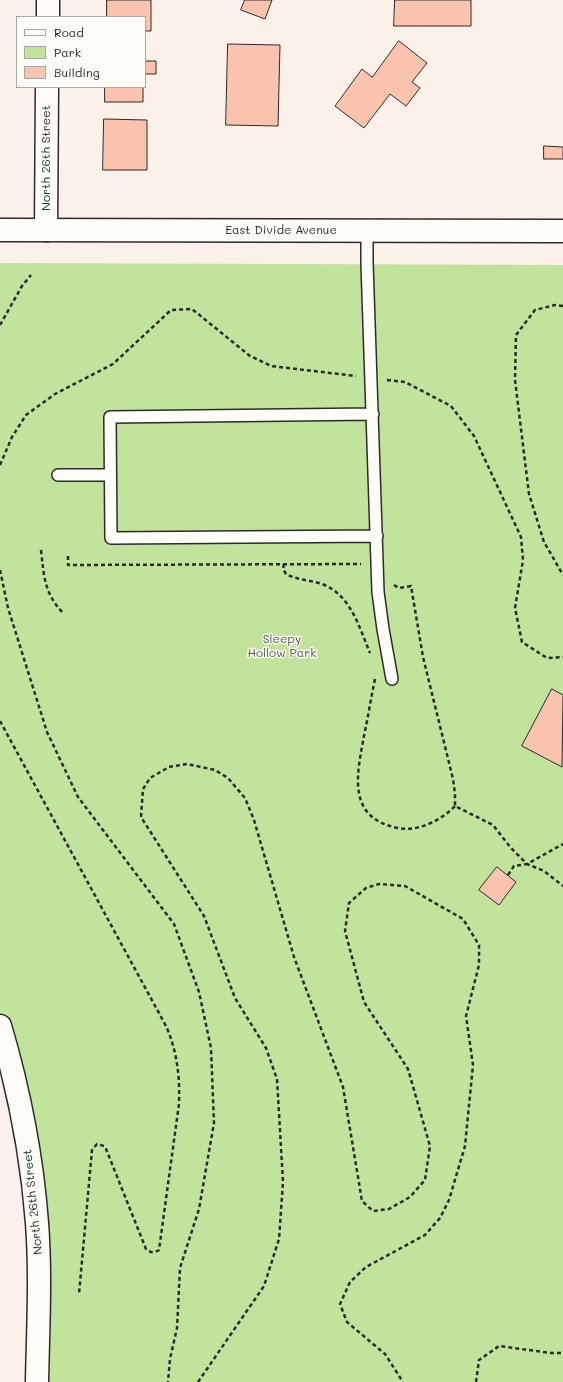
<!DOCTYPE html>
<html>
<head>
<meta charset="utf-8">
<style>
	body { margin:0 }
	#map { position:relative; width:563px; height:1382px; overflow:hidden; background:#fcf1e8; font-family:Mali,sans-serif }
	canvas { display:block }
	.legend { position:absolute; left:16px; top:16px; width:130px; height:72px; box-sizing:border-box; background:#fdfcf7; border:1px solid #a9a8a5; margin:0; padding:5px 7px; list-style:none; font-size:12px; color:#2b2b2b }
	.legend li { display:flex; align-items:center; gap:8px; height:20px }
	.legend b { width:20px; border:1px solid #a9a8a5 }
</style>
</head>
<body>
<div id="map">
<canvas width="563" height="1382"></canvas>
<ul class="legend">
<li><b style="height:5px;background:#fdfcf7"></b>Road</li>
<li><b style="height:11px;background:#c1e39c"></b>Park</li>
<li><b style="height:11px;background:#fac3ae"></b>Building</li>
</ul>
</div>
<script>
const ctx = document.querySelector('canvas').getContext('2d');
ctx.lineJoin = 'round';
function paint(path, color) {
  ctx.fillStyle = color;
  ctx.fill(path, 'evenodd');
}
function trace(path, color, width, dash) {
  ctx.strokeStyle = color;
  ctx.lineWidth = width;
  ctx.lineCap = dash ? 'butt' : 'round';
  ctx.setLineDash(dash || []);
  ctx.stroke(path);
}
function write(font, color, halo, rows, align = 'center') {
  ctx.font = font + ' Mali,sans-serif';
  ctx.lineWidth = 3;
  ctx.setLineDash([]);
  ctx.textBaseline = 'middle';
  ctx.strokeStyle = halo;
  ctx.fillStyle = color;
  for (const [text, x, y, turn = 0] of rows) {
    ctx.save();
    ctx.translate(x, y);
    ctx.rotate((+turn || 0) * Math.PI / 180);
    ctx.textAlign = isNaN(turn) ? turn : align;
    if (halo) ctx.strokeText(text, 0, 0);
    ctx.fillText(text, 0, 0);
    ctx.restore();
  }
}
const green = new Path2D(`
	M0 263 563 265V1382H37L39 1262 0 1026Z`);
const building = new Path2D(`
	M107 0H151V31H145V17H107Z
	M245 0H272L265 19 241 10Z
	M395 0H471V26H394Z
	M399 41 427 63 412 82 420 88 406 106 390 94 364 128 335 106 362 69 372 77Z
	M228 44 280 45 278 126 226 125Z
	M145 61H156V74H145Z
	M105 87H143V102H105Z
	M104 119 147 120V170H103Z
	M544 146 563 147V159H544Z
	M552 689 563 695 562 767 522 746Z
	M497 867 516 882 499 905 479 890Z`);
const path = new Path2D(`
	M563 306 555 305 535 310 516 335 515 380 529 494 544 542 563 575
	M0 325 22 286 31 275
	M387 380 405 382 451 406 474 436 521 537 523 560 515 608 522 642 547 658 563 657
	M0 465 12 437 26 415 55 394 113 364 171 310 192 309 250 356 271 366 356 376
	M41 550C44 576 44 593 63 613
	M68 556V565L361 564
	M284 564 283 569 286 574C297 580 310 580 322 584 351 595 359 627 370 653
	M0 570 8 608 47 732 78 797 174 924 199 992 211 1048 214 1123 199 1209 180 1268 177 1328 170 1359 168 1382
	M394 585 399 588 411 586 423 657 453 779 455 794V806L493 825 511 848 527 864 544 871 563 886
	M375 679C371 698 368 717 364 736 357 774 346 818 398 828 418 832 442 820 455 806
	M0 721 166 1026C177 1051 180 1076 179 1104L159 1250C154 1253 151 1253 146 1249L106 1149 104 1146 97 1144 92 1150 79 1294
	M508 875 514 866 527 864 563 844
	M198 1382 264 1286 279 1239 283 1182 277 1079 266 1048 235 998 204 916 141 817 143 789 150 778 169 767 187 764 215 770 228 778 245 798 254 820 294 957 343 1087 362 1201 373 1211 389 1209 410 1197 425 1180 430 1146 408 1069 364 1002 345 931 349 903 366 888 379 884 405 886 463 919 479 945V965L466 1016 473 1065 465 1146 449 1200 440 1218 425 1235 366 1267 350 1282 340 1304 347 1322 385 1354 403 1382
	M476 1382 479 1360 499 1346 551 1353H563`);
const service = new Path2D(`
	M367 231V263L378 592 383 629 392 679
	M373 414 110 417 111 538 377 536
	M58 475H110`);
const minor = new Path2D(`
	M48 17V0
	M46 230 47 87
	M0 1026C19 1090 32 1157 37 1223 41 1276 38 1329 37 1382`);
const tertiary = new Path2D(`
	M0 230 563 231`);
const streetNames = [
	["North 26th Street",46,158,-90],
	["East Divide Avenue",281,230],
	["North 26th Street",33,1202,-96]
];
const parkNames = [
	["Sleepy",282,639],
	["Hollow Park",282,653]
];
paint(green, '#c1e39c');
paint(building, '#fac3ae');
trace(building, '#2b2b2b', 1);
trace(service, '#2b2b2b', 14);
trace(minor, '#2b2b2b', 25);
trace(tertiary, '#2b2b2b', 25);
trace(path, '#2b2b2b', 2.5, [4, 3]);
trace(service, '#fdfcf7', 11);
trace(minor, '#fdfcf7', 22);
trace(tertiary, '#fdfcf7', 22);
write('12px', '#2b2b2b', '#fdfcf7', streetNames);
write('12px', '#505947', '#fdfcf7', parkNames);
</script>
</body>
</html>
